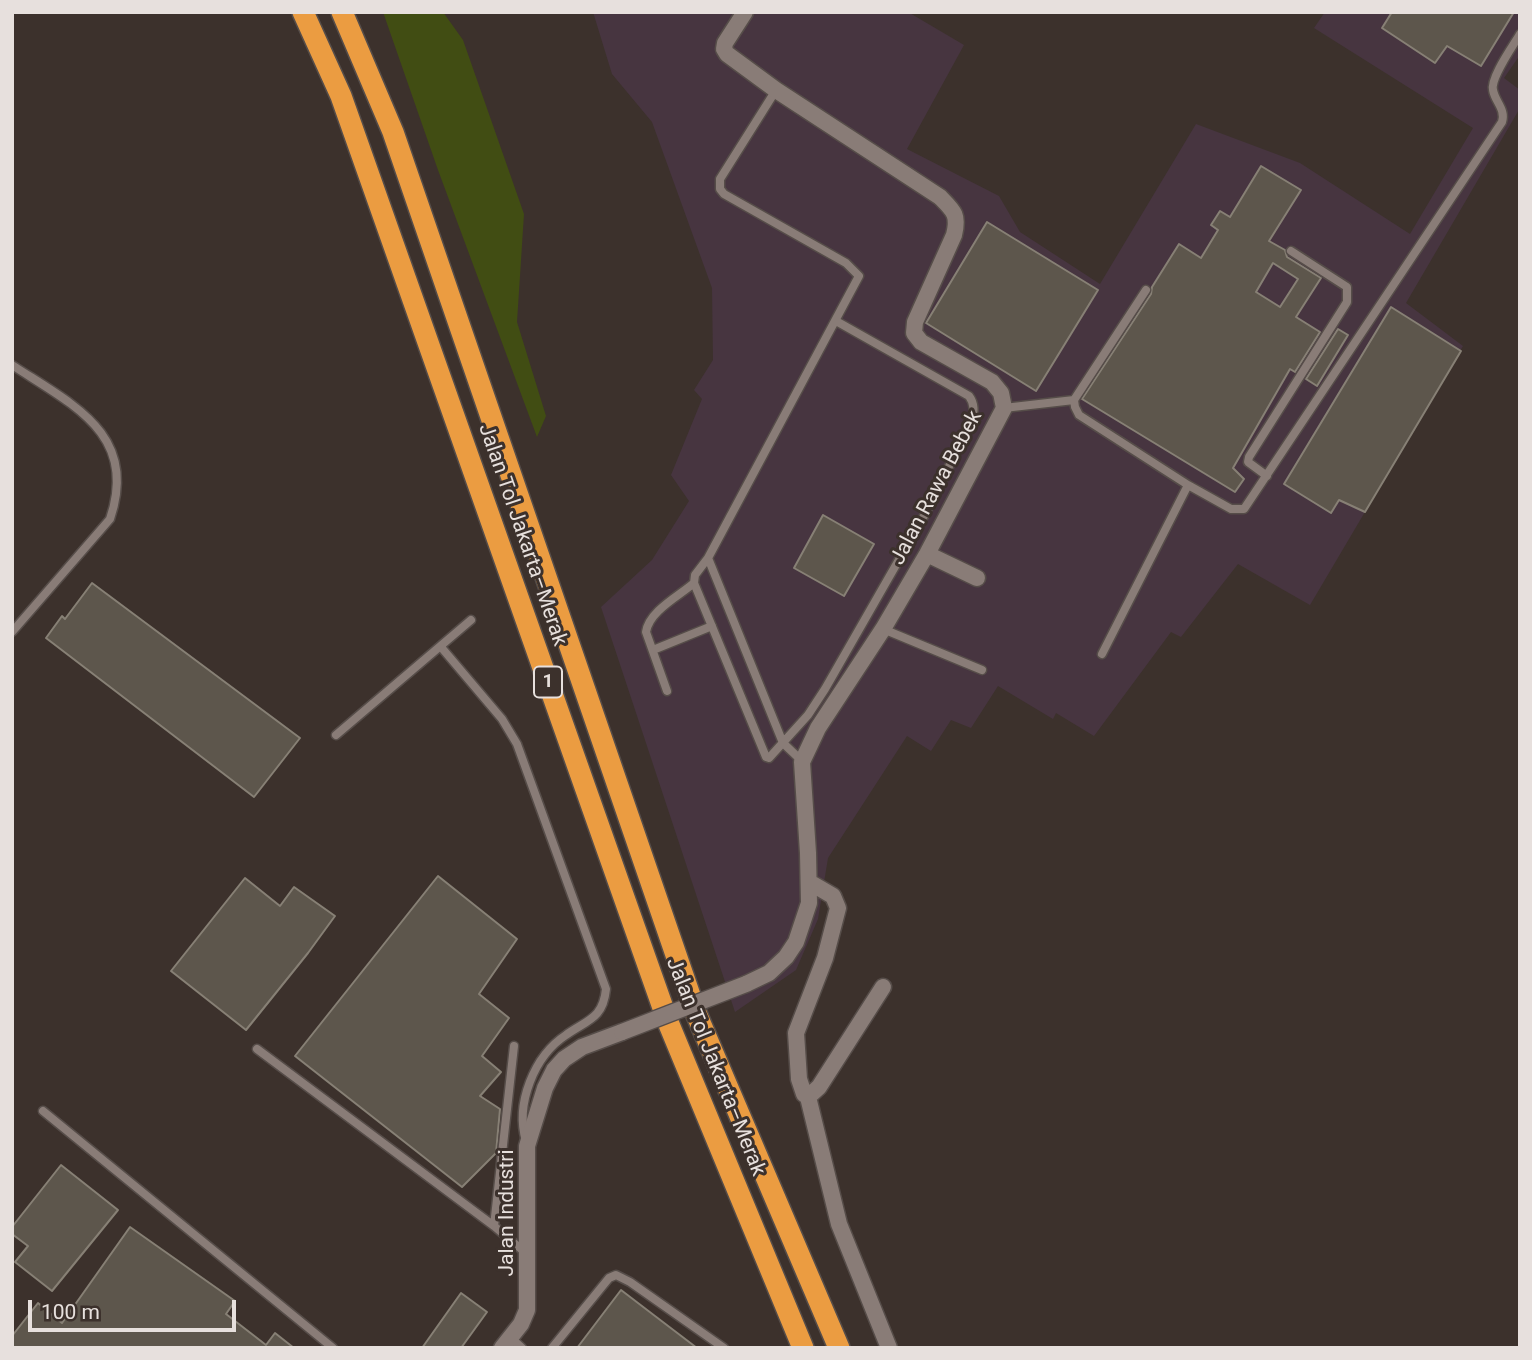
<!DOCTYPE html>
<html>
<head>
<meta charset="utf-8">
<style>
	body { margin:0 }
	#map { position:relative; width:1532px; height:1360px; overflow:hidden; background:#3c312c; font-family:Roboto,sans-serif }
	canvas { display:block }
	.frame { position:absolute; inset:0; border:14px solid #e7e0dd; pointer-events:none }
	.scale { position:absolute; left:28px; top:1300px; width:208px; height:32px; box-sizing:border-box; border:4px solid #e7e0dd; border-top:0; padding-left:9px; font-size:21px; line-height:24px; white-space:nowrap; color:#e7e0dd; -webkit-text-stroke:5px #3c312c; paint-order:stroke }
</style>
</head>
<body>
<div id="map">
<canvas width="1532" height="1360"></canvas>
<div class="frame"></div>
<div class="scale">100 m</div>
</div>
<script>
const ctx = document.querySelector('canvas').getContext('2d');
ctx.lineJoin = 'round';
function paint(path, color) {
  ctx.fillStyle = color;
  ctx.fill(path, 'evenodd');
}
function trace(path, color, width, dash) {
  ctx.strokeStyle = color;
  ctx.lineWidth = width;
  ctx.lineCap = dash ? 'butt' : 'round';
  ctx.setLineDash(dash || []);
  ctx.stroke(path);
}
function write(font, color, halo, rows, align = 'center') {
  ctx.font = font + ' Roboto,sans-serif';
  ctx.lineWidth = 6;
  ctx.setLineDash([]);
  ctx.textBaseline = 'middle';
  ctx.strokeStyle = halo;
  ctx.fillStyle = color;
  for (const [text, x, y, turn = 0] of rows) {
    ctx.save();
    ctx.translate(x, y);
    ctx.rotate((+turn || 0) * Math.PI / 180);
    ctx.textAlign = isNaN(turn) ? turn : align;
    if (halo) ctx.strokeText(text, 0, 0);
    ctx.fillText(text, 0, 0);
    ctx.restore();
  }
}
const industrial = new Path2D(`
	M593 12H908L964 45 907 149 999 196 1020 232 1100 284 1196 124 1300 163 1410 234 1473 128 1314 28 1325 12H1520V55L1504 78 1520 90V108L1406 303 1463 346 1310 605 1238 564 1181 637 1171 632 1094 736 1056 713 1053 719 998 686 971 728 951 720 931 751 907 736 828 858 818 919 796 970 735 1012 601 607 652 560 689 501 671 475 702 399 694 390 713 360 712 288 652 122 612 74Z`);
const green = new Path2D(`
	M383 12H443L463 40 524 214 517 322 546 416 537 437 438 170Z`);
const building = new Path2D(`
	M1392 12H1514L1481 66 1447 46 1435 63 1382 28Z
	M1261 166 1301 190 1269 241 1285 250 1287 257 1321 278 1296 317 1320 332 1295 372 1290 369 1233 468 1244 479 1235 492 1082 399 1151 294 1152 287 1179 244 1201 258 1218 230 1211 225 1220 211 1230 217ZM1273 263 1298 279 1280 307 1256 292Z
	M987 222 1098 290 1036 391 926 323Z
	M1391 307 1461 351 1365 512 1339 500 1331 513 1284 484Z
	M1338 329 1348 335 1317 386 1306 379Z
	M823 515 874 544 844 596 794 568Z
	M92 583 300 738 254 797 46 638 62 616 65 619Z
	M438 876 517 939 479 994 509 1018 482 1056 501 1072 480 1096 500 1109 496 1153 462 1187 295 1056Z
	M245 878 280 906 294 887 335 916 308 953 246 1030 171 971Z
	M61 1165 118 1210 52 1291 15 1262 28 1246 12 1234V1227Z
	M130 1227 235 1301 226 1314 266 1345 275 1333 294 1348H12V1336L38 1303 62 1323Z
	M621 1290 655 1316 697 1348H577Z
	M461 1293 487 1312 461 1348H422Z`);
const service = new Path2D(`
	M776 90 720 179V189L724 194 846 263 859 276 708 558 783 743 802 761
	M12 365C73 405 139 434 110 519L12 632
	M1074 400 1146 290
	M1004 408 1074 400 1075 407 1079 415 1188 485 1231 509H1244L1502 122C1506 109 1495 102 1493 90 1490 78 1513 46 1520 34
	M1267 476 1248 462 1249 457 1347 302V287L1291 251
	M708 558 695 575 694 583 766 757 769 758 808 715 825 689 924 516 972 421C974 412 975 404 969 396L836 321
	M883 629 982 670
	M441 647 502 719 517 744 606 989C603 1019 587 1020 566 1035 534 1056 515 1104 526 1141
	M653 650 712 626
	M1102 654 1188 485
	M667 691 646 632C649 611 679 596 694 583
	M336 735 471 620
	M257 1049 494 1226 527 1254
	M43 1111 333 1348
	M494 1226 514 1046
	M510 1337 522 1348
	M552 1348 609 1278 616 1275 630 1282 724 1348`);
const minor = new Path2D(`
	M745 12 725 43 724 49 727 54 776 90 940 197C954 211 959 215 954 235L915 322 914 333 921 342 992 382 1001 393 1004 408 927 554 883 629 818 728 802 762 808 853 809 903 796 942 786 957 769 973 746 984
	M927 554 977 578
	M809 882 833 896 838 908 825 958 796 1033 799 1079 804 1094 808 1097 819 1087 883 987
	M808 1097 839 1224 889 1348
	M502 1348 521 1324 527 1310V1146L545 1088 554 1070 564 1059 582 1047 622 1032`);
const motorway = new Path2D(`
	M303 12 341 96 668 1022 803 1348
	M342 12 393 132 696 1013 839 1348`);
const minorBridge = new Path2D(`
	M622 1032 746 984`);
const shields = [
	[548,682,28]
];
const shieldNames = [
	["1",548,682]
];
const streetNames = [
	["Jalan Rawa Bebek",937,488,-62],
	["Jalan Tol Jakarta–Merak",522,535,71],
	["Jalan Tol Jakarta–Merak",715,1067,68],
	["Jalan Industri",508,1213,-90]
];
paint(industrial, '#473540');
paint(green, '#414d13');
paint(building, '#5d564c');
trace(building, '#878075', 2);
trace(service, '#564d49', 11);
trace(minor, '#564d49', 19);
trace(motorway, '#564d49', 24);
trace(service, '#897c77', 8);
trace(minor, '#897c77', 16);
trace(motorway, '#eb9c41', 21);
trace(minorBridge, '#564d49', 19, []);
trace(minorBridge, '#897c77', 16);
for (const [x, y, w] of shields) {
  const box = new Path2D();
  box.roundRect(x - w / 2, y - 15.5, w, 31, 5);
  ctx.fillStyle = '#3c312c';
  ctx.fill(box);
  trace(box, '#e7e0dd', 2);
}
write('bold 19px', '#e7e0dd', null, shieldNames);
write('21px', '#e7e0dd', '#3c312c', streetNames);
</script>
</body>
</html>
